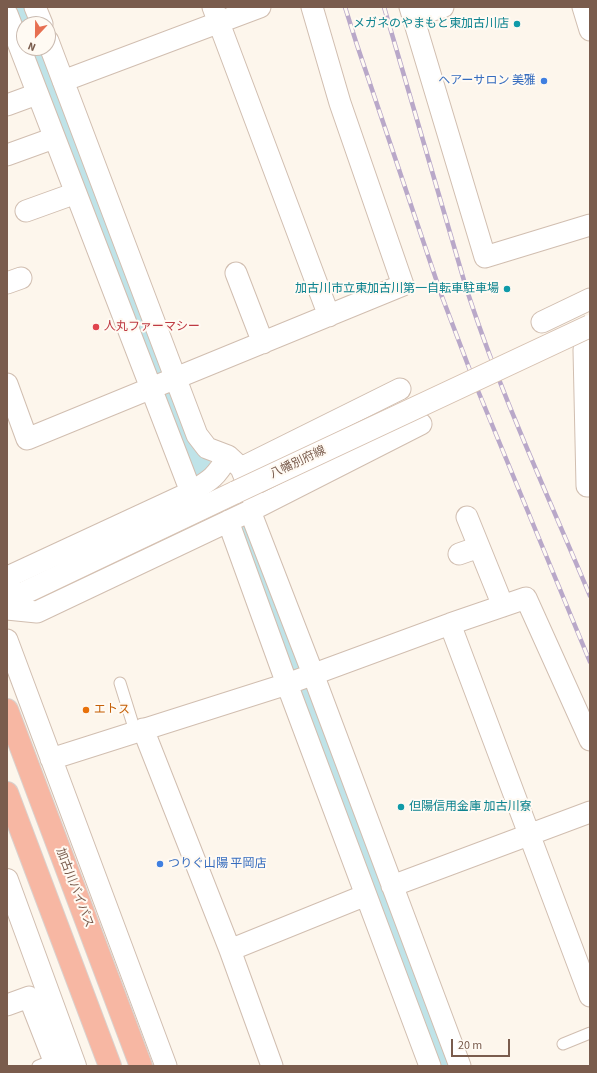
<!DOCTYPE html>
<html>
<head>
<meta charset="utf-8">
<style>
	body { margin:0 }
	#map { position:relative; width:597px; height:1073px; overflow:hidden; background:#fdf6ec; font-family:"Source Sans 3",sans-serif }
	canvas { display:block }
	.frame { position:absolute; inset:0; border:8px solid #7a5c4d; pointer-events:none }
	.north { position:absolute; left:16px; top:16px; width:40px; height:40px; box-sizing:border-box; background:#fffaf3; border:1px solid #cabbb1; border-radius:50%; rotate:202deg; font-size:11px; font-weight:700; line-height:16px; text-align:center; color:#7a5c4d }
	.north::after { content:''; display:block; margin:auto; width:14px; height:18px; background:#e76f51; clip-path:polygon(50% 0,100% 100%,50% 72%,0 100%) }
	.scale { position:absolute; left:451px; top:1039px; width:59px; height:18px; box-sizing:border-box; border:2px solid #7a5c4d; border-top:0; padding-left:5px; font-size:12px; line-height:14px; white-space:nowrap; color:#7a5c4d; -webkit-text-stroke:3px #fffaf3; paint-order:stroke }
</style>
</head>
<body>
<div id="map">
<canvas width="597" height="1073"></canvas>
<div class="frame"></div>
<div class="north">N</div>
<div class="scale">20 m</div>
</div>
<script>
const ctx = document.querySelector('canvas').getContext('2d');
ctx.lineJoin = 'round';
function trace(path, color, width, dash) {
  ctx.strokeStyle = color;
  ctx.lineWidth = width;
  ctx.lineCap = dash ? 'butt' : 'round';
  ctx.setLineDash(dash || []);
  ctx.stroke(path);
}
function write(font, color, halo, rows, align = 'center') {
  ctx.font = font + ' "Source Sans 3","Noto Sans JP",sans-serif';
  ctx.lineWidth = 4;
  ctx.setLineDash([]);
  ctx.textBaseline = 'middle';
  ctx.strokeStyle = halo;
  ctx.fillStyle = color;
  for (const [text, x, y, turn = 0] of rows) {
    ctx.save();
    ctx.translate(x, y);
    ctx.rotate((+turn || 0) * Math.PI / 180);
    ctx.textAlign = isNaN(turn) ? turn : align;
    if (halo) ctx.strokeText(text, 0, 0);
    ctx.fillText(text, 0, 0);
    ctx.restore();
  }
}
const river = new Path2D(`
	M17 7 24 25
	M33 48 199 482
	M242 524 296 672 445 1066`);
const service = new Path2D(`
	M120 683 135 731
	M563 1044 590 1033
	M38 1066 53 1060`);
const minor = new Path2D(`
	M35 7 42 24
	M213 7 329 316
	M410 7 485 257 590 225
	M583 7 590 30
	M7 14 191 492
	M413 16 443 7
	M48 41 197 435 207 448 228 456 241 468 255 503
	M63 81 260 7
	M7 105 37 94
	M7 155 54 138
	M26 211 76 193
	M236 273 263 343
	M7 283 21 278
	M542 322 590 299
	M590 347 584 350 587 486 590 485
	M7 384 27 439 403 285 340 103 312 7
	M241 468 400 389
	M250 511 313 674 460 1066
	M467 517 503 606
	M228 521 287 684 430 1066
	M459 554 479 547
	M7 584 12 575 191 492C211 480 216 477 228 456
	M7 609 37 612 250 511 421 424
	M450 624 590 996
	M7 640 166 1066
	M143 729 230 950 272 1066
	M51 759 287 684 450 624 526 598 590 740
	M392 886 590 812
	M230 950 366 895
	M7 1005 29 997 56 1066`);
const tertiary = new Path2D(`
	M7 880 75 1066`);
const secondary = new Path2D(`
	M7 601 236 492`);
const motorway = new Path2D(`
	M7 710 141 1066
	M7 793 110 1066`);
const rail = new Path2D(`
	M345 7 357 45 441 294 474 381 590 662
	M384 7 465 284C499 391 547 493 590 596`);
const secondaryBridge = new Path2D(`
	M236 492 590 326`);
const markers = [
	[517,24,4,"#0f9aa8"],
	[544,81,4,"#3f7fe0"],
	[507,289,4,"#0f9aa8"],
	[96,327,4,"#e0444e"],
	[86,710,4,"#e8710a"],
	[401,807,4,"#0f9aa8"],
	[160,864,4,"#3f7fe0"]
];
const cultureNames = [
	["メガネのやまもと東加古川店",509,24],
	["加古川市立東加古川第一自転車駐車場",499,289],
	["但陽信用金庫 加古川寮",409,807,"left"]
];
const shopNames = [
	["ヘアーサロン 美雅",536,81],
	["つりぐ山陽 平岡店",168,864,"left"]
];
const healthNames = [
	["人丸ファーマシー",104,327]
];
const streetNames = [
	["八幡別府線",298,463,-25],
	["加古川バイパス",74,888,69]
];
const foodNames = [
	["エトス",94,710]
];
trace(river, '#bfe3e8', 35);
trace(service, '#d1beb0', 13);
trace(minor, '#d1beb0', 23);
trace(tertiary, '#d1beb0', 24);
trace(secondary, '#d6c0b0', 24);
trace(motorway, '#dad1cd', 24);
trace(service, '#fff', 11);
trace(minor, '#fff', 21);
trace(tertiary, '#fff', 22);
trace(secondary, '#fff', 22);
trace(motorway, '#f7b7a3', 22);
trace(rail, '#b9a8c9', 4.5);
trace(rail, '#fffaf3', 3, [9]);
trace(secondaryBridge, '#d6c0b0', 24, []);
trace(secondaryBridge, '#fff', 22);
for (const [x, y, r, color] of markers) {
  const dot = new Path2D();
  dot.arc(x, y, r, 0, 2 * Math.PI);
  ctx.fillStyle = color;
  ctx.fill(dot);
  trace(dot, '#fffaf3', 1.5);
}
write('12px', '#0d838f', '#fffaf3', cultureNames, 'right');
write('12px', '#366cbe', '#fffaf3', shopNames, 'right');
write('12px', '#be3a42', '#fffaf3', healthNames, 'left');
write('12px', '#7a5c4d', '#fffaf3', streetNames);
write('12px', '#c56008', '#fffaf3', foodNames, 'left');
</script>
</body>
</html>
